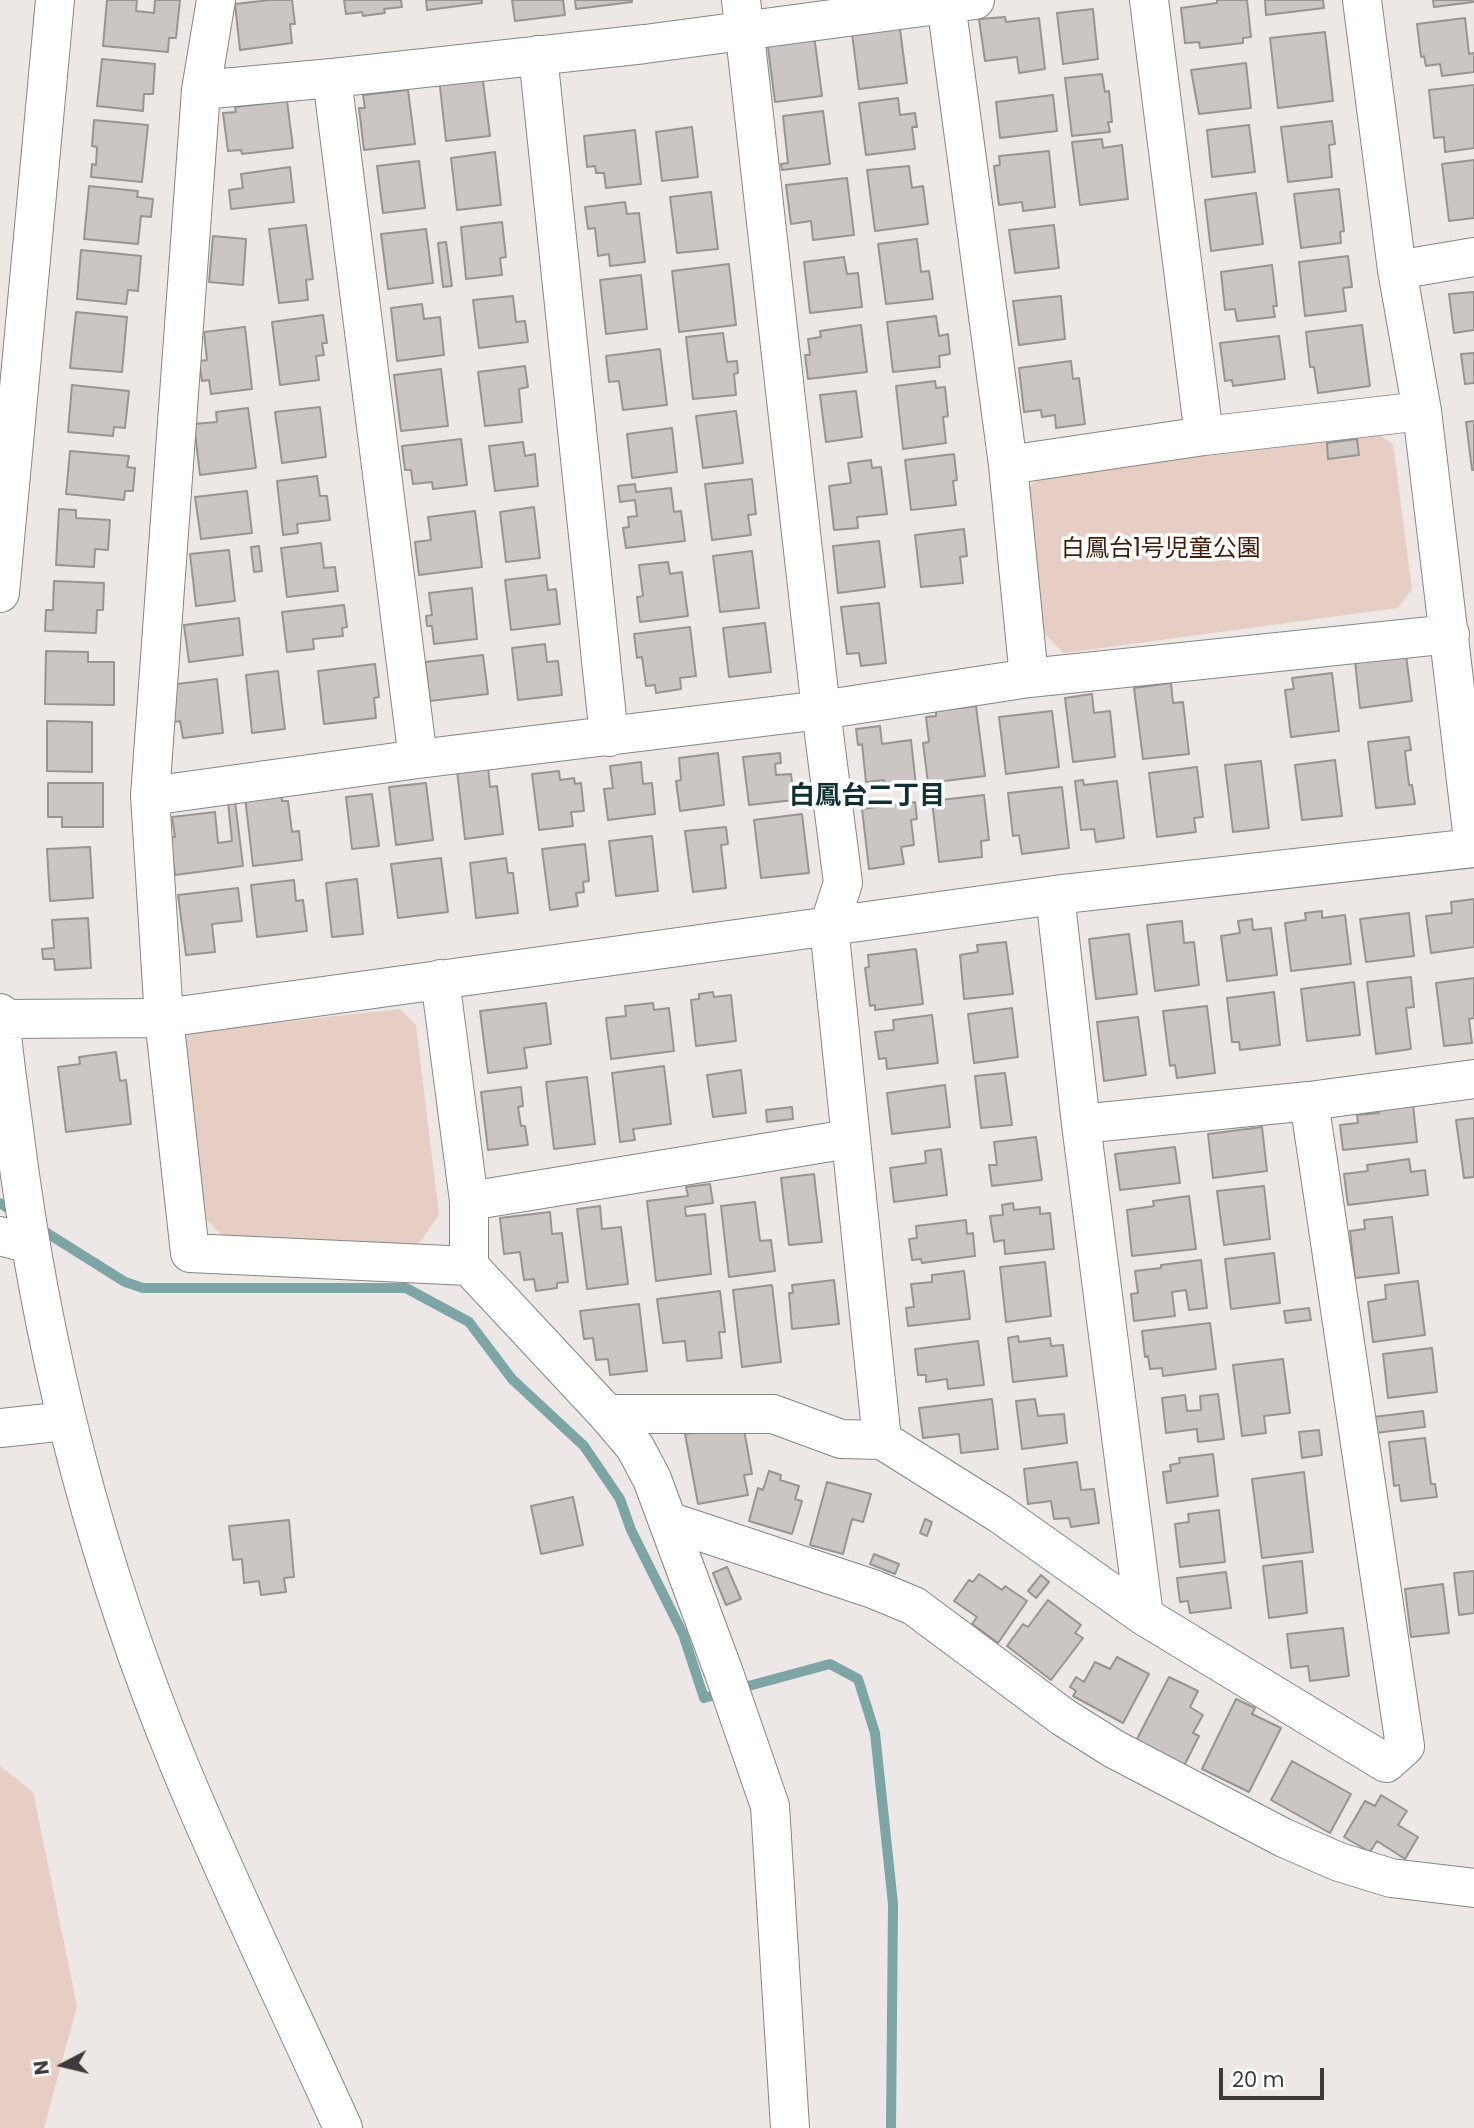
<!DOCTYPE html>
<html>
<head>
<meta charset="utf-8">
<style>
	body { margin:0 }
	#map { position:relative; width:1474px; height:2128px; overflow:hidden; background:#ede8e6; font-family:Poppins,sans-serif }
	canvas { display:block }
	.north { position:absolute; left:28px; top:2030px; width:70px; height:70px; -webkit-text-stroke:5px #fff; paint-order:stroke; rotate:263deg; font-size:19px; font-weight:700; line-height:28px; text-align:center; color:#3d3b3a }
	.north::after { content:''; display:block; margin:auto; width:24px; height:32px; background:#3d3b3a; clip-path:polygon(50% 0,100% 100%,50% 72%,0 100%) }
	.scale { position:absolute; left:1219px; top:2068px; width:105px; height:32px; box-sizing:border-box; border:4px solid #3d3b3a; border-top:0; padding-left:9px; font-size:21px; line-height:24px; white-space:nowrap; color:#3d3b3a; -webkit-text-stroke:5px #fff; paint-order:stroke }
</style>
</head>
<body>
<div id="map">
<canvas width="1474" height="2128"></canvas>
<div class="north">N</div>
<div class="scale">20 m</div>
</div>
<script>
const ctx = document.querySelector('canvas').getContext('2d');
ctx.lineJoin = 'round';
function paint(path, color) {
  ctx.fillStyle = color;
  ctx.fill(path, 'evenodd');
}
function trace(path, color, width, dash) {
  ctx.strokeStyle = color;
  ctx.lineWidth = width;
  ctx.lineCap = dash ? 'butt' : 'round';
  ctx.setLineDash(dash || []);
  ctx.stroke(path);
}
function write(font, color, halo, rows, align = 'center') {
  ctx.font = font + ' Poppins,"Noto Sans JP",sans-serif';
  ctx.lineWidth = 7;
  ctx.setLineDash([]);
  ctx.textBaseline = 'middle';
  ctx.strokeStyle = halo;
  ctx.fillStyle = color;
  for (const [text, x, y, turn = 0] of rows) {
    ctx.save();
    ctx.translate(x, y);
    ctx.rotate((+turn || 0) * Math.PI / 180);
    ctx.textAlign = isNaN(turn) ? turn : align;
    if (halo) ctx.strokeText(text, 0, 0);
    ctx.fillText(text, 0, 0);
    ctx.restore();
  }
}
const green = new Path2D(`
	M1375 432 1393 444 1412 589 1398 608 1064 653 1044 634 1023 493 1041 476Z
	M400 1009 416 1025 439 1215 418 1245 224 1237 204 1217 175 1051 190 1032Z
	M0 1766 33 1792 77 2006 44 2128H0Z`);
const stream = new Path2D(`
	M0 1203 16 1214
	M39 1228 125 1282 143 1288H406L469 1322 512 1379 584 1446 620 1499 631 1530 683 1634 704 1698 830 1664 858 1679 875 1733 893 1904 891 2128`);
const building = new Path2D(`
	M107 0H137L136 11 154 13 155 0H180L176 38H169L168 52 103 46Z
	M270 0H292L295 24H290L292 43 240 50 235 4Z
	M344 0H401L402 7 384 9 385 13 363 16 362 12 346 14Z
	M426 0H482V3L427 10Z
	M512 0H563L565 15 515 21Z
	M575 0H632V2L576 9Z
	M1217 0H1247L1251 37 1243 38V43L1200 48 1199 42 1185 43 1181 8 1217 3Z
	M1265 0H1323L1324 8 1266 15Z
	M1433 0H1472L1473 2 1434 7Z
	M1093 9 1098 59 1063 64 1057 13Z
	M1005 17 1006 22 1039 18 1045 69 1019 73 1017 57 985 61 979 19Z
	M1465 18 1469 54 1474 53V72L1442 76 1440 64 1426 66 1424 56 1421 57 1417 24Z
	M851 25 900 29 907 83 859 89Z
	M1325 32 1333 101 1278 108 1270 38Z
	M814 35 822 96 775 102 767 40Z
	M102 59 155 64 153 94H144L143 111 97 106Z
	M1246 63 1251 108 1199 114 1191 70Z
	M482 73 490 136 446 141 439 78Z
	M1102 74 1105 92 1109 91 1112 122H1108L1110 132 1072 136 1065 78Z
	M1474 85V148L1445 152 1444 137 1434 138 1429 90Z
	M408 90 415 144 364 150 359 108H365L363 95Z
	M1053 95 1057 131 1000 138 996 102Z
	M898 98 900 115 915 113 917 127H912L915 149 866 155 859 103Z
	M287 101 293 148 242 154 241 150 228 151 223 113 236 112 235 107Z
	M823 111 830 164 782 170 781 164 788 163 783 116Z
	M94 120 148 125 142 182 91 177 92 164 96 165 97 147 92 146Z
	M1332 121 1335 144 1329 145 1332 177 1288 182 1281 127Z
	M1249 125 1255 172 1212 177 1207 130Z
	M692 127 698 177 662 181 656 132Z
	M635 130 641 184 606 188 604 173H596L595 166 587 167 584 136Z
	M1102 139 1103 148 1122 145 1128 199 1080 205 1072 142Z
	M1049 151 1055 207 1023 211 1022 202 999 205 994 166 1000 165 999 156Z
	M495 152 501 205 457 210 451 158Z
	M1474 160V218L1449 221 1442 164Z
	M419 161 425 208 383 213 377 166Z
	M909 166 912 188 923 186 928 224 875 231 867 170Z
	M290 167 294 202 231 209 229 190 243 188 241 174Z
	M847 178 854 235 813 240 811 221 791 224 786 185Z
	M89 186 138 191 137 197 153 199 151 217 141 216 138 244 84 239Z
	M1339 189 1344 231 1340 232 1341 243 1301 248 1294 194Z
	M711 192 718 249 677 253 670 197Z
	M1256 193 1263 244 1211 251 1205 200Z
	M625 202 627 214 639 213 645 262 610 266 609 254 598 256 595 228 588 229 585 207Z
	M502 222 506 257 500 258 502 275 466 279 461 227Z
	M306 225 313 279 306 280 308 300 279 303 269 229Z
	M1054 225 1059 268 1015 273 1009 230Z
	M426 229 433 283 388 289 381 234Z
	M213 236 246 239 243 285 209 282Z
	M917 239 921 272 929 271 933 299 886 304 878 244Z
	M446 242 452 286 443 287 438 243Z
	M81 250 141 256 138 291 128 290 126 304 77 299Z
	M1348 256 1352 287 1343 288 1346 311 1305 316 1299 262Z
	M844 257 847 274 858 273 862 307 810 313 804 262Z
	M729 264 736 325 679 332 672 271Z
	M1272 265 1277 306H1273L1275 317 1237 321 1235 309 1225 310 1221 272Z
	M641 275 647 329 606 334 600 280Z
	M1474 292V330L1454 333 1449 294Z
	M513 296 516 322 525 321 528 342 479 348 473 300Z
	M1061 296 1065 339 1019 345 1013 301Z
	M422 304 424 319 440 317 444 355 397 361 391 308Z
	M76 312 127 317 122 372 70 368Z
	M323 315 327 343H322L324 355 316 356 319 380 280 385 272 322Z
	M936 316 939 336 948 334 950 354 939 356 940 367 893 372 887 322Z
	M861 325 867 372 808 379 805 355H810L808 339 821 337 820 331Z
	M1362 325 1370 386 1318 393 1314 367H1310L1306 332Z
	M245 327 252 389 211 394 209 380 202 381 199 361 207 360 204 332Z
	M723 333 727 362 737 361 738 373 734 374 736 395 693 399 686 337Z
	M1279 336 1285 379 1233 386 1232 380 1225 381 1220 343Z
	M660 349 667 405 623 410 619 381 609 382 606 356Z
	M1474 353V383L1465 384 1461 354Z
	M1071 361 1073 379 1079 378 1085 424 1056 428 1055 415 1042 417 1041 410 1024 412 1019 368Z
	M525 366 528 387 519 389 522 422 485 426 478 372Z
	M441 369 448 426 401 431 394 375Z
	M935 381 936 388 945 387 948 416 943 417 946 443 903 449 896 386Z
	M72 385 129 391 125 428 114 427 113 436 68 432Z
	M856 391 862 437 826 442 820 395Z
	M320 407 326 457 282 463 275 412Z
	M248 408 256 468 200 475 194 424 217 422 216 412Z
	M736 411 743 463 703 468 696 416Z
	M1474 421V470H1472L1466 422Z
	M672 428 677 472 632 478 627 434Z
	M461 439 467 485 433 489 432 482 413 484 411 470H405L402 446Z
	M1357 439 1359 455 1328 459 1327 443Z
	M523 442 525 456 535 454 538 486 495 491 489 446Z
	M70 451 129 456 127 467 135 468 133 491H125L124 500 66 494Z
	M954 454 957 480 953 481 956 505 911 510 905 460Z
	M871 460 872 468 881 467 887 514 857 517 858 528 834 530 829 486 851 483 848 463Z
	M317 476 320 496H327L330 520 297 524 298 533 283 535 277 481Z
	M752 479 756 514 748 515 751 535 712 540 705 484Z
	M635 484 636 492 671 488 674 512 681 511 685 541 626 548 623 528 629 527 628 517 637 516 635 500 620 502 618 486Z
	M247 491 252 533 201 539 195 497Z
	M534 507 540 558 506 562 500 512Z
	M59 509 76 510V518L110 520 108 550 95 549 94 567 56 565Z
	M475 511 482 567 419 575 415 542 431 540 428 517Z
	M964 529 967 556 960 557 963 583 921 587 915 535Z
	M879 541 885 587 838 593 833 546Z
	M321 543 324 568 335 567 338 591 287 597 281 548Z
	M259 546 262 571 254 572 251 547Z
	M229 550 235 601 196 606 190 554Z
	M752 551 759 608 720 612 713 556Z
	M668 562 670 574 682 572 688 616 640 622 637 597 643 596 639 565Z
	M546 575 548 590 556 589 560 624 511 630 505 580Z
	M54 581 104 583 103 610H97L96 633 45 631 46 610H53Z
	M472 588 477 639 434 644 432 626H427L426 616 432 615 429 593Z
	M879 603 886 663 861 666 859 653 847 654 841 607Z
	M344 605 347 627 342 628 343 636 313 639 314 649 287 652 282 612Z
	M239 618 243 655 189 662 184 625Z
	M765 623 771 672 729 677 723 628Z
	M690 627 696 676 680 678 681 689 656 693 655 685 646 686 642 657 637 658 634 634Z
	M545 644 547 662 558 661 562 695 518 700 512 648Z
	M46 651 88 652V662H114V705L45 704Z
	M483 655 488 694 430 701 425 662Z
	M1406 655 1412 701 1360 708 1355 661Z
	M375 664 379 697 374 698 376 718 324 724 318 671Z
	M278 671 285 729 252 733 246 675Z
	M1332 673 1339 731 1291 737 1285 690 1294 689 1292 678Z
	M217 679 223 733 183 738 180 721 174 722 169 685Z
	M1171 683 1173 703 1183 702 1189 754 1143 759 1134 688Z
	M1092 694 1094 713 1110 711 1115 757 1073 762 1065 698Z
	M976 706 985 776 928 783 923 743 929 742 926 717 936 716V711Z
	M1052 711 1059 767 1006 774 999 717Z
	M47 721 92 722V772L47 771Z
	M880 726 882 744 911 740 916 786 886 789 884 780 866 782 862 744 858 745 856 729Z
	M1409 737 1411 750 1405 751 1409 785H1412L1415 804 1376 808 1368 742Z
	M718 753 724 805 680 811 676 781 681 780 679 758Z
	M780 753 781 763 775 764 776 775 791 774 794 800 749 805 743 757Z
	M1335 760 1342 816 1302 820 1295 765Z
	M1261 761 1269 828 1233 832 1225 765Z
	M641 762 643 784 652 783 655 814 608 820 604 789 613 788 610 766Z
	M488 767 490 787 497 786 503 834 465 839 457 771Z
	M1197 767 1203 817 1194 818 1196 832 1157 837 1149 773Z
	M559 771 560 780 574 778 575 784 581 783 584 811 571 812 573 826 539 830 532 774Z
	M1083 780 1084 785 1117 781 1124 838 1096 842 1094 829 1081 830 1075 781Z
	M48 783H103V827H62V817H48Z
	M426 783 433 840 396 845 389 787Z
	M1062 787 1069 848 1022 854 1019 835 1013 836 1008 793Z
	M281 792 282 801H288L292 832 299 831 302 860 253 866 245 797Z
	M372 794 379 846 352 849 346 797Z
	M984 795 989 840 981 841 982 857 939 862 932 801Z
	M235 801 243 866 175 875 170 837H175L172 817 215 812 218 843 232 841 228 802Z
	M915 802 917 819 911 820 914 845 901 847 904 864 869 869 862 809Z
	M802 814 809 873 761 878 754 820Z
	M726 827 728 844 721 845 726 888 693 892 685 831Z
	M652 836 658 891 616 896 609 841Z
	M585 844 589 881 583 882 584 892 576 893 578 906 550 910 542 849Z
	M90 847 93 898 50 901 47 849Z
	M441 858 448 912 398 918 391 864Z
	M506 858 508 873H513L518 913 476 918 470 863Z
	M357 879 363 934 332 937 326 883Z
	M294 880 296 901 303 900 307 931 257 937 251 885Z
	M238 888 242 921 212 924 215 952 186 955 178 895Z
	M1474 899V947L1431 953 1426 916 1452 913 1451 902Z
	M1322 911V918L1345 915 1351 964 1291 971 1285 923 1306 920 1305 913Z
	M1409 913 1414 956 1366 962 1360 919Z
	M88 918 91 968 55 970 54 959H43L42 949 54 948 52 920Z
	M1252 919 1253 930 1271 928 1277 975 1227 981 1221 936 1240 933 1238 921Z
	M1182 921 1184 943 1194 942 1199 985 1155 991 1147 925Z
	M1129 934 1137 994 1096 999 1089 939Z
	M1006 942 1013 994 964 999 960 955 978 952 977 945Z
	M916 949 923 1004 875 1010V1005L870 1006 865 968 869 967 868 955Z
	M1411 977 1414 1007 1406 1008 1411 1049 1376 1054 1367 982Z
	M1474 978V1018L1469 1019 1472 1043 1444 1046 1436 983Z
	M1354 982 1360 1035 1307 1041 1301 989Z
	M713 992 714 997 731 995 736 1041 696 1046 691 1000 699 999V994Z
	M1274 992 1280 1045 1240 1050 1239 1042H1232L1227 998Z
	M546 1003 551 1044 524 1048 527 1068 488 1073 480 1011Z
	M653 1003 654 1010 669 1008 674 1051 611 1059 606 1018 626 1016 625 1006Z
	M1207 1006 1215 1073 1177 1078 1175 1065 1170 1066 1163 1011Z
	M1012 1008 1018 1057 974 1063 968 1014Z
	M932 1015 938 1063 887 1069 886 1058 879 1059 875 1032 894 1030 893 1020Z
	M1138 1017 1146 1075 1104 1081 1097 1022Z
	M116 1052 120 1081 126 1080 131 1124 66 1132 58 1067 80 1064 79 1057Z
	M664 1066 671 1124 633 1129 635 1140 620 1142 612 1073Z
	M741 1070 746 1113 713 1117 707 1075Z
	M1005 1073 1012 1125 981 1128 975 1076Z
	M587 1077 595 1144 554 1149 546 1082Z
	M945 1085 950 1127 892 1134 887 1093Z
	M521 1087 523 1106 518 1107 521 1126H525L528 1145 488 1150 481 1092Z
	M1413 1104 1417 1142 1343 1150 1340 1125 1358 1123 1357 1115 1379 1113 1378 1108Z
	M792 1107 793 1119 767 1122 766 1110Z
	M1474 1118V1177L1464 1178 1456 1120Z
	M1262 1127 1267 1171 1213 1178 1208 1134Z
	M1036 1137 1042 1180 992 1186 989 1165H997L994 1142Z
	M1175 1147 1180 1183 1120 1190 1115 1154Z
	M941 1149 947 1195 894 1202 890 1168 926 1163 925 1151Z
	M1409 1159 1411 1172 1425 1170 1428 1195 1348 1205 1344 1174 1368 1171 1367 1165Z
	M814 1174 822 1242 789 1245 781 1178Z
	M710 1184 713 1203 685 1207 686 1216 705 1214 711 1274 656 1281 647 1201 688 1196 686 1187Z
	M1264 1186 1270 1239 1224 1245 1217 1191Z
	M1189 1196 1196 1249 1132 1256 1127 1210 1154 1206 1153 1201Z
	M755 1202 760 1241 771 1240 775 1271 729 1277 721 1206Z
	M1013 1203 1014 1210 1040 1207V1214L1050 1213 1054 1249 1005 1254 1004 1240 994 1242 990 1216 1003 1215 1002 1205Z
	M600 1206 602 1229 621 1227 628 1284 587 1289 577 1209Z
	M550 1212 552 1234 562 1233 568 1282 557 1283V1288L536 1291 534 1279 524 1280 520 1252 504 1254 500 1218Z
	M1392 1217 1399 1273 1355 1278 1350 1231 1365 1229 1364 1220Z
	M966 1220 967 1234 973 1233 975 1256 922 1263 921 1259 912 1260 909 1239 917 1238 916 1226Z
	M1274 1253 1280 1303 1231 1309 1225 1259Z
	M1201 1260 1207 1308 1189 1310 1186 1290 1172 1292 1175 1316 1134 1321 1131 1294 1138 1293 1135 1271 1161 1268V1265Z
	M1045 1262 1051 1316 1006 1322 1000 1267Z
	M964 1271 970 1319 908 1326 906 1308 914 1307 911 1284 932 1282V1275Z
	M834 1280 839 1324 792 1329 789 1293H793L792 1285Z
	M1418 1281 1425 1335 1373 1342 1368 1302 1386 1299 1385 1285Z
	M772 1285 781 1362 742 1367 733 1290Z
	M720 1291 725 1332H719L722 1358 687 1361 685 1341 663 1343 657 1299Z
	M639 1304 647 1371 610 1375 608 1359 596 1360 593 1338 584 1339 580 1311Z
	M1309 1308 1311 1320 1286 1323 1284 1311Z
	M1210 1323 1216 1369 1163 1376 1162 1368 1150 1369 1148 1356 1145 1357 1142 1331Z
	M1018 1336 1019 1342 1050 1338 1051 1346 1063 1345 1067 1376 1013 1382 1008 1338Z
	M978 1341 984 1385 948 1389 947 1379 926 1382V1375H918L915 1349Z
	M1432 1348 1437 1392 1388 1398 1383 1354Z
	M1283 1359 1290 1413 1264 1416 1266 1433 1242 1436 1233 1365Z
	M1218 1394 1224 1439 1198 1442 1197 1429 1166 1433 1162 1398 1185 1395 1187 1411 1201 1410 1200 1396Z
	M992 1399 998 1449 961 1453 959 1434 923 1438 919 1408Z
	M1035 1399 1038 1416 1064 1414 1067 1443 1022 1449 1016 1401Z
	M1423 1411 1425 1427 1375 1433 1373 1417Z
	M743 1424 752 1474 744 1475 748 1495 698 1504 685 1434Z
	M1319 1430 1322 1455 1302 1458 1299 1432Z
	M1425 1438 1431 1484H1435L1437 1497 1401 1501 1399 1485 1394 1486 1389 1442Z
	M1213 1454 1218 1496 1167 1503 1163 1472 1171 1471 1170 1465 1180 1463 1179 1458Z
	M1077 1462 1081 1490 1094 1489 1099 1523 1071 1527 1069 1518 1054 1519 1051 1501 1028 1504 1024 1469Z
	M769 1471 781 1475 780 1480 799 1486 795 1499 802 1501 792 1534 749 1521 758 1488 763 1490Z
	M1304 1472 1313 1552 1262 1558 1252 1479Z
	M827 1482 871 1494 863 1522 852 1519 843 1554 810 1545Z
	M573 1497 583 1545 541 1554 531 1506Z
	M1219 1510 1225 1562 1180 1567 1175 1524 1189 1522 1188 1514Z
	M925 1519 932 1522 927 1536 920 1533Z
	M289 1520 294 1577 284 1578 286 1592 261 1595 259 1581 244 1583 242 1559 233 1560 229 1526Z
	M874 1554 899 1564 895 1574 870 1564Z
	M1302 1561 1307 1613 1269 1618 1263 1566Z
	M727 1567 741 1599 726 1605 713 1573Z
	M1474 1571V1613L1459 1615 1454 1573Z
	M1226 1572 1231 1608 1190 1613 1188 1601 1180 1602 1177 1578Z
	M979 1574 1002 1590 1005 1586 1027 1601 998 1643 972 1624 977 1617 954 1601 969 1580 973 1582Z
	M1041 1575 1049 1582 1036 1598 1028 1591Z
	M1443 1584 1449 1633 1411 1637 1405 1589Z
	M1048 1600 1081 1625 1075 1633 1083 1638 1051 1680 1007 1646 1023 1624 1028 1627Z
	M1343 1628 1349 1676 1310 1681 1308 1666 1291 1668 1287 1634Z
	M1117 1657 1149 1674 1123 1723 1073 1696 1076 1691 1070 1687 1076 1677 1084 1682 1095 1662 1110 1669Z
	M1169 1677 1198 1691 1190 1707 1203 1715 1193 1733 1199 1736 1184 1766 1136 1741Z
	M1236 1699 1255 1708 1252 1714 1281 1728 1249 1792 1202 1769Z
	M1292 1761 1351 1794 1330 1833 1271 1800Z
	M1381 1795 1407 1811 1398 1825 1418 1837 1405 1859 1377 1841 1370 1852 1344 1837 1365 1801 1375 1806Z`);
const street = new Path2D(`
	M216 0 201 90 150 796 164 1018 1055 895 1474 848
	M741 0 821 710 843 883 829 926 882 1440
	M1149 0 1204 436
	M1362 0 1397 270 1422 411 1474 848
	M946 3 1008 465 1029 678
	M538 55 609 737
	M332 78 418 759
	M201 90 332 78 645 44 975 0
	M1397 270 1474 257
	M1008 465 1204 436 1422 411
	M150 796 418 759 821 710 1029 678 1450 634
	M1055 895 1081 1124 1144 1616
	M440 979 469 1201V1266
	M1081 1124 1309 1101 1474 1079
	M469 1201 849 1139
	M0 1236 30 1244
	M607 1414H773L841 1439 882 1440 1000 1514 1144 1616 1386 1763 1405 1746 1309 1101
	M0 1428 66 1421
	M668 1521 873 1589 914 1606 1063 1717 1114 1749 1284 1838 1339 1862 1391 1878 1474 1888`);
const secondary = new Path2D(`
	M0 593 55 0
	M0 1013C3 1052 9 1092 14 1130 41 1347 95 1560 178 1762 229 1886 288 2006 343 2128
	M0 1019 164 1018 190 1253 469 1266 607 1414 635 1447 652 1479 724 1673 770 1806 790 2128`);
const parkNames = [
	["白鳳台1号児童公園",1161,550]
];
const neighbourhoodNames = [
	["白鳳台二丁目",867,797]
];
paint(green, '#e6cec4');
trace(stream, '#7ca5a6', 10);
paint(building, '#cbc6c4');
trace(building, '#989492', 2);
trace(street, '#898583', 40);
trace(secondary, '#898583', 40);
trace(street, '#fff', 38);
trace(secondary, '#fff', 38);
write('24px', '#461a03', '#fff', parkNames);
write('bold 26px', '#0d3132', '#fff', neighbourhoodNames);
</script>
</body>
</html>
